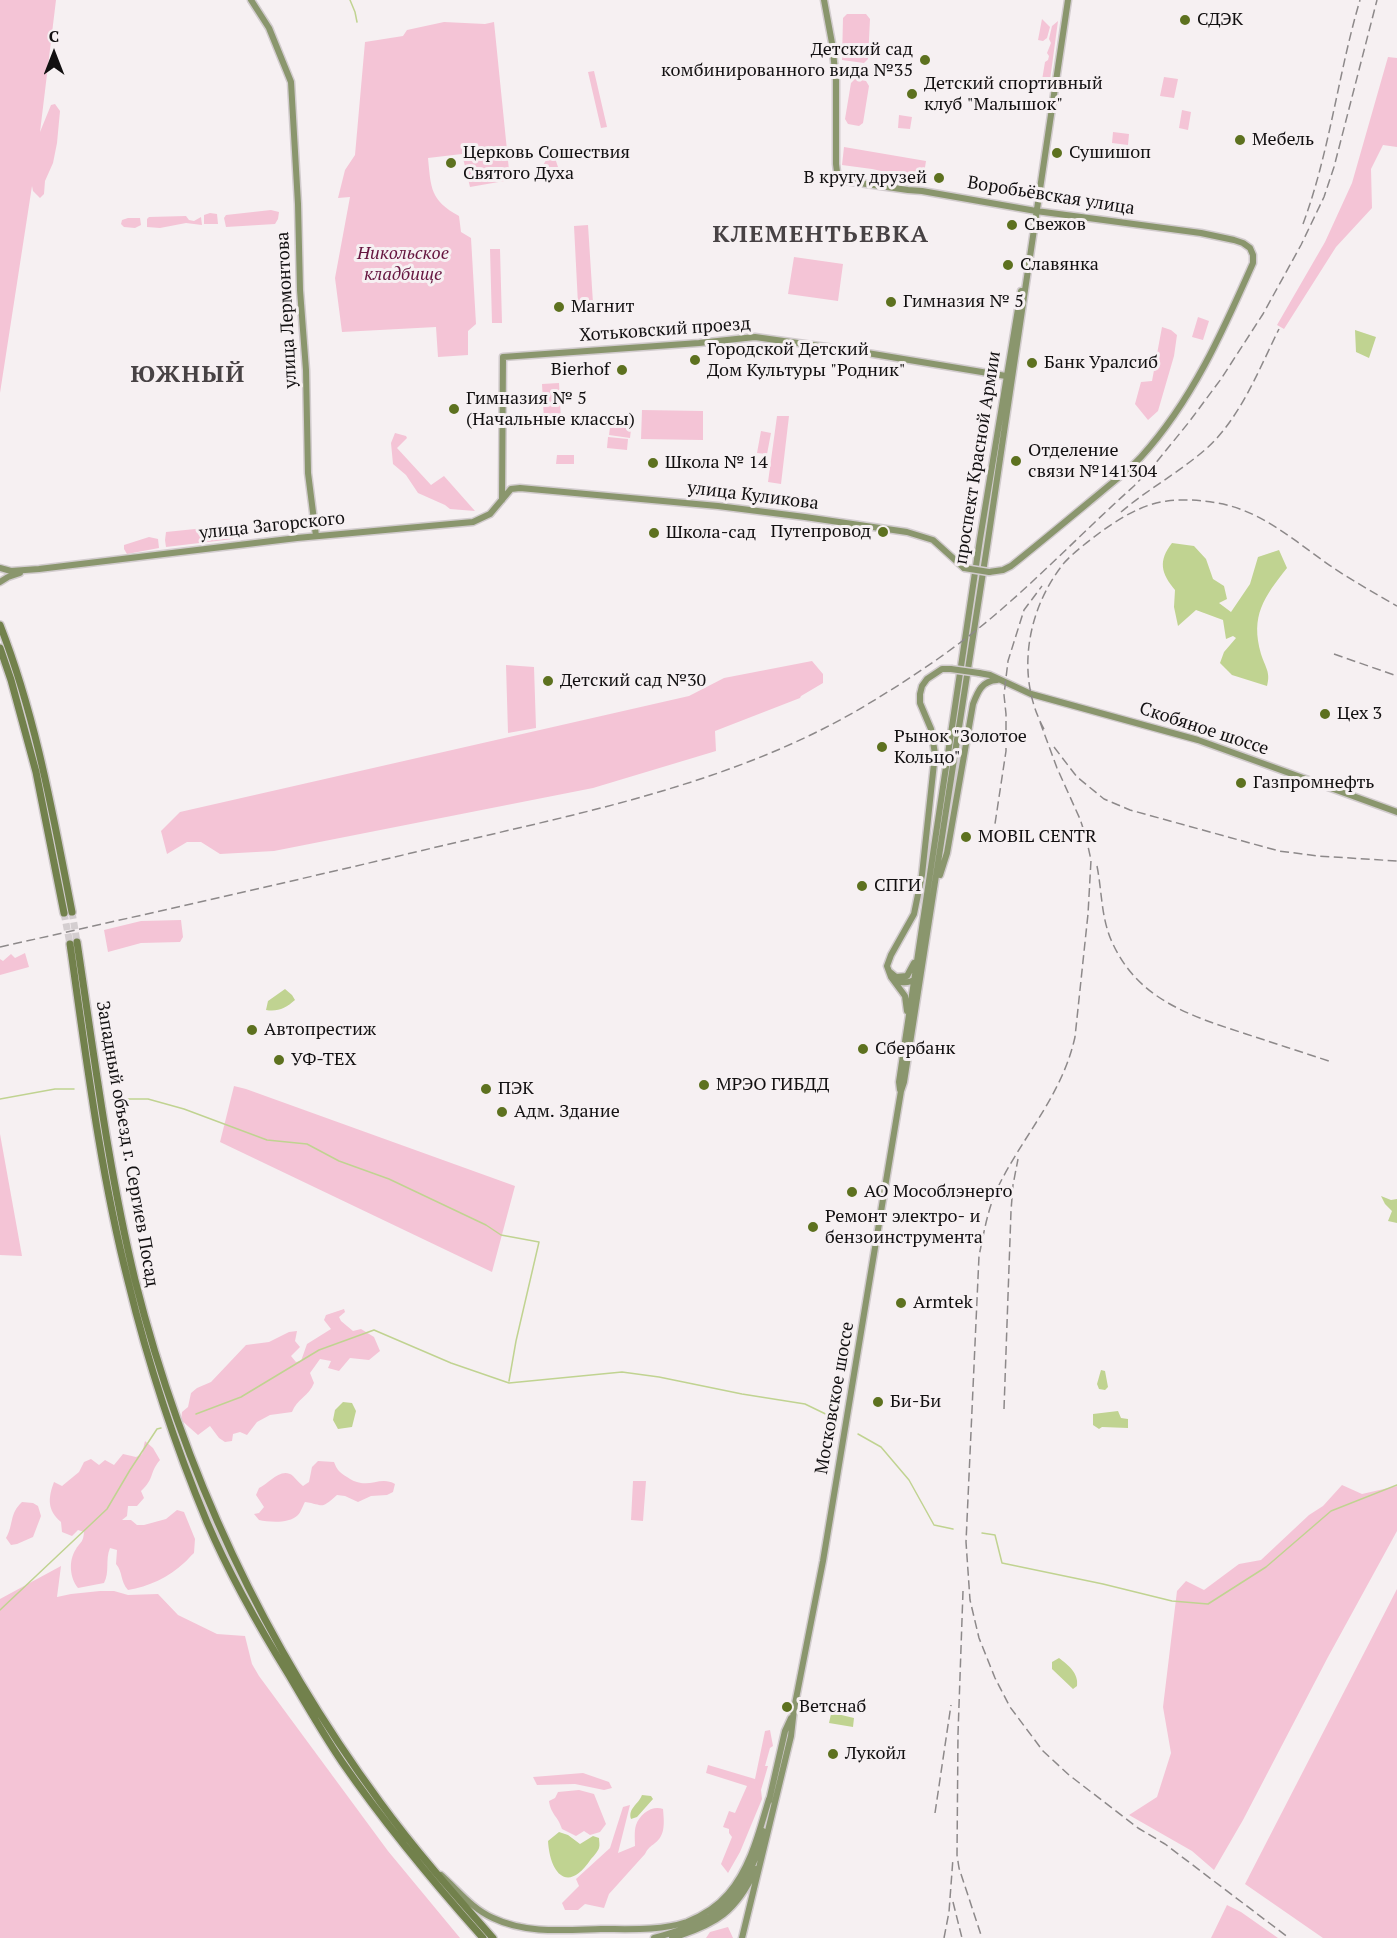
<!DOCTYPE html>
<html>
<head>
<meta charset="utf-8">
<style>
	body { margin:0 }
	#map { position:relative; width:1397px; height:1938px; overflow:hidden; background:#f6f0f2; font-family:"PT Serif",serif }
	canvas { display:block }
	.north { position:absolute; left:24px; top:24px; width:60px; height:60px; -webkit-text-stroke:4px #f6f0f2; paint-order:stroke; rotate:0deg; font-size:16px; font-weight:700; line-height:24px; text-align:center; color:#121011 }
	.north::after { content:''; display:block; margin:auto; width:21px; height:27px; background:#121011; clip-path:polygon(50% 0,100% 100%,50% 72%,0 100%) }
</style>
</head>
<body>
<div id="map">
<canvas width="1397" height="1938"></canvas>
<div class="north">С</div>
</div>
<script>
const ctx = document.querySelector('canvas').getContext('2d');
ctx.lineJoin = 'round';
function paint(path, color) {
  ctx.fillStyle = color;
  ctx.fill(path, 'evenodd');
}
function trace(path, color, width, dash) {
  ctx.strokeStyle = color;
  ctx.lineWidth = width;
  ctx.lineCap = dash ? 'butt' : 'round';
  ctx.setLineDash(dash || []);
  ctx.stroke(path);
}
function write(font, color, halo, rows, align = 'center') {
  ctx.font = font + ' "PT Serif",serif';
  ctx.lineWidth = 6;
  ctx.setLineDash([]);
  ctx.textBaseline = 'middle';
  ctx.strokeStyle = halo;
  ctx.fillStyle = color;
  for (const [text, x, y, turn = 0] of rows) {
    ctx.save();
    ctx.translate(x, y);
    ctx.rotate((+turn || 0) * Math.PI / 180);
    ctx.textAlign = isNaN(turn) ? turn : align;
    if (halo) ctx.strokeText(text, 0, 0);
    ctx.fillText(text, 0, 0);
    ctx.restore();
  }
}
const green = new Path2D(`
	M0 0H56L40 132 51 105 55 104 60 111 57 143 53 163 45 181 44 194 40 198 33 191 32 186 0 393Z
	M847 14H866L870 19 868 59 864 63 842 60 843 18Z
	M1042 19 1050 27 1047 38 1043 41 1038 40Z
	M1058 21 1050 80H1042L1045 62 1048 60 1049 56 1047 53 1051 43 1049 39 1052 26Z
	M444 22 485 24 494 22 510 180 470 187 462 154 428 158C431 188 430 200 459 216L461 232 471 238 476 324 468 331V355L438 357 436 327 342 332 335 278 350 197 338 198 345 170 355 155 365 42 403 36 407 30Z
	M1388 57 1397 58V147L1383 145 1371 169 1372 208 1336 247 1284 329 1277 325 1325 242 1352 183Z
	M594 71 607 127 601 128 588 72Z
	M1164 77 1178 79 1174 98 1160 96Z
	M855 79 866 81 869 86 863 123 859 126 848 124 845 119 851 83Z
	M1182 110 1191 112 1188 130 1179 128Z
	M899 115 912 117 910 129 898 128Z
	M1113 132 1129 134 1128 145 1112 143Z
	M844 147 926 161 923 180 872 169 842 165Z
	M552 149 559 170 539 173Z
	M271 210 279 212 278 219 275 224 226 227 224 218 226 215Z
	M210 213 217 214 218 224H204V215Z
	M186 216 189 220 194 221 201 217 202 225 186 223 160 228 147 227V219L149 217Z
	M128 218H140L141 225 135 228 124 227 121 224 122 220Z
	M588 225 593 303 578 304 574 226Z
	M490 249H500L502 323H492Z
	M794 257 843 264 838 301 788 294Z
	M1198 317 1209 321 1203 340 1192 337Z
	M1162 327 1171 330 1177 335 1174 356 1158 411 1148 420 1135 404 1141 382 1152 381Z
	M559 383 561 420 544 421 542 384Z
	M642 410 703 411V440L641 439Z
	M777 416H789L781 484 768 482Z
	M611 419 632 421 630 438 609 435Z
	M761 431 771 433 767 454 757 453Z
	M395 433 406 436 407 438 397 448 431 485 444 476 475 511 450 509 445 505 418 493 406 475 393 464 391 443Z
	M608 437 628 439 627 450 607 448Z
	M557 455H574V464H556Z
	M224 526 233 527 235 536 233 539 166 547 165 540 166 532Z
	M149 537 158 539 159 548 127 554 124 549V545Z
	M812 661 823 674V683L801 696 800 698 715 731 716 751 593 788 274 851 220 854 201 842H187L167 854 161 831 180 812 689 696 724 678Z
	M506 665 534 667 536 728 508 733Z
	M181 920 183 937 180 942 141 943 108 952 104 930 141 921Z
	M25 953 29 967 0 975V959L3 961 11 954 15 958Z
	M234 1086 246 1089 515 1186 492 1272 220 1142Z
	M0 1134 22 1256 0 1255Z
	M344 1309 345 1312 339 1317 341 1321 353 1331 361 1329 374 1337 380 1351 369 1360 350 1358 339 1371 328 1368 331 1361 320 1359 310 1373 314 1383C309 1396 297 1399 292 1412L270 1415 257 1422 247 1435 240 1432 233 1434 232 1441 225 1442 219 1438 210 1426 198 1435 181 1420 182 1412 188 1407 191 1393 197 1388 211 1382 246 1345 269 1342 289 1332 297 1331 295 1341 300 1347 291 1356 296 1362 301 1361 307 1344 331 1329 324 1320 326 1315Z
	M145 1441 153 1448 160 1460C149 1473 155 1478 141 1491L144 1498 137 1506H128L127 1516 122 1520H131L137 1525H144L166 1519 177 1510 184 1512 195 1539 194 1553C190 1556 188 1560 184 1563 169 1577 148 1587 128 1590 120 1581 123 1572 116 1564L117 1550 110 1548C105 1560 110 1572 104 1583L78 1588C70 1578 68 1561 76 1549 81 1541 83 1543 84 1532L78 1530 72 1536 62 1532 61 1522C47 1510 48 1498 54 1482L62 1486 79 1472 84 1462 91 1459 99 1465 105 1460 114 1465 123 1454 136 1457 142 1454Z
	M318 1461 334 1462C337 1470 340 1473 347 1477 351 1480 355 1482 361 1483 373 1485 383 1477 395 1484L393 1492 387 1495 371 1496 358 1502 345 1496 337 1495C320 1510 325 1505 305 1502 303 1505 301 1512 298 1515 289 1524 269 1522 259 1520L254 1514 259 1513 264 1507 256 1495 259 1488C268 1485 281 1466 293 1476 296 1479 299 1483 303 1486L309 1482 312 1467Z
	M633 1481H646L643 1521 631 1520Z
	M1342 1485 1362 1494 1397 1486V1531L1328 1657 1243 1820 1214 1870 1192 1851 1129 1815 1157 1797 1171 1753 1163 1707 1177 1591 1186 1581 1204 1590 1239 1564 1261 1560 1309 1515 1323 1506Z
	M22 1502 33 1503 38 1506 41 1516 33 1537 17 1544 11 1545 6 1538C14 1524 9 1514 22 1502Z
	M61 1566 57 1597 71 1594 100 1591H114L128 1595 158 1594 178 1615 217 1634 245 1636 252 1664 259 1676 388 1851 460 1938H0V1599Z
	M1397 1589V1938H1323L1245 1884Z
	M770 1730 773 1746 770 1748 765 1766H768L761 1790 762 1799 740 1852 728 1873 721 1864 732 1837 729 1833V1829L723 1827 729 1811 735 1813 747 1786 706 1773 708 1765 755 1779 765 1731Z
	M583 1773 609 1782 612 1788 604 1790 575 1784 537 1785 533 1777Z
	M579 1790 594 1794 606 1824 600 1832 590 1835 584 1831 576 1836 562 1829C558 1816 551 1815 549 1801L555 1798 558 1792Z
	M630 1805 618 1853 635 1846C635 1840 634 1831 636 1825 640 1814 652 1805 663 1809 664 1821 666 1835 655 1843 650 1847 648 1848 645 1854L609 1894 604 1908 585 1904 578 1910H565L562 1903 579 1886 576 1879 610 1848 623 1807Z
	M1227 1905 1241 1912 1278 1938H1211Z
	M728 1927 733 1938H706L710 1932Z`);
const water = new Path2D(`
	M1355 330 1376 337 1369 358 1356 352Z
	M1172 543 1194 546 1206 559 1213 579 1224 586 1227 599 1219 603 1231 612 1250 584 1258 557 1279 550 1287 568C1264 597 1250 616 1261 654 1265 667 1271 672 1267 686L1232 675 1220 663 1224 652 1236 638 1233 636 1226 639 1223 620 1196 610 1178 626 1174 607 1175 590C1161 573 1158 561 1172 543Z
	M285 989 292 995 295 1000C286 1008 278 1012 266 1010L268 1001Z
	M1381 1196 1391 1200 1397 1199V1223L1388 1221 1392 1211 1385 1204Z
	M1101 1370 1105 1371 1108 1387 1105 1390 1099 1389 1097 1384Z
	M343 1402 352 1403 356 1411 352 1427 338 1429 333 1420 335 1410Z
	M1118 1411 1121 1418 1128 1419V1428L1102 1427 1099 1429 1093 1425V1414Z
	M1059 1658C1068 1665 1079 1673 1077 1686L1073 1689 1052 1669V1662Z
	M833 1713 854 1718 853 1727 829 1723 831 1714Z
	M642 1795 651 1796 653 1799 637 1817 631 1819C628 1808 638 1805 642 1795Z
	M559 1832 568 1835 580 1844 593 1836 599 1838C599 1841 600 1845 599 1848 598 1851 594 1856 591 1859 568 1894 550 1874 548 1841Z`);
const stream = new Path2D(`
	M350 0 355 12 357 22
	M0 1099 55 1089H74
	M120 1099H148L184 1109 267 1140 307 1144 339 1161 389 1179 486 1225 501 1235 539 1242 516 1341 509 1381
	M196 1414 241 1397 319 1350 374 1330 451 1363 509 1383 622 1372 659 1377 742 1394 805 1404 838 1420
	M858 1434 881 1447 909 1480 934 1525 953 1529
	M982 1533 995 1535 1002 1563 1103 1584 1172 1601 1208 1604 1266 1567 1331 1511 1397 1485
	M0 1610 107 1509 130 1470 157 1429 161 1428`);
const primaryTunnel = new Path2D(`
	M72 912 77 942
	M64 913 70 944`);
const secondary = new Path2D(`
	M251 0 269 28 291 82 298 204 300 290 306 370 308 473 316 536
	M824 0 832 43 836 80V164L838 180 908 190 922 191 1036 211 1201 233 1234 240 1243 243 1250 248 1253 255V263C1223 331 1192 401 1141 457 1129 470 1114 481 1100 493 1071 517 1041 542 1011 566L1003 570 989 572
	M502 500 503 357 699 343 755 337 855 351 1006 376
	M0 568 11 571 39 569 297 538 473 522 490 514 511 489 520 488 718 506 805 517 907 532 933 540 964 568
	M0 582 8 577 20 573
	M979 673 990 675 1031 694 1198 740 1397 812
	M940 875 947 853 973 704C978 691 982 681 997 680
	M890 972 896 977 907 976 914 963
	M895 979C902 984 909 983 916 979
	M907 1011 905 996 891 977 887 966 891 955 914 914 922 875 935 754 931 729 920 703V694L922 686 927 679 942 669H951
	M900 1090 899 1082 980 539 1021 291
	M769 1801 785 1731 791 1718
	M441 1875C458 1890 472 1909 493 1918 526 1934 565 1930 601 1929 629 1929 660 1931 687 1922 702 1916 717 1907 728 1894 751 1867 759 1832 769 1799
	M654 1938C671 1933 688 1929 703 1921 737 1904 756 1867 763 1831
	M672 1938C717 1924 736 1912 756 1869
	M742 1938 791 1736 794 1709 823 1561 901 1091 904 1082 988 540 1068 0`);
const primary = new Path2D(`
	M0 625C36 717 53 815 72 912
	M0 648 11 680 36 772 64 913
	M77 942C94 1054 108 1169 135 1280 183 1471 263 1643 380 1802 415 1850 454 1894 493 1938
	M70 944C86 1056 100 1171 128 1281 148 1363 174 1443 207 1522 230 1576 259 1627 290 1677 307 1706 323 1734 342 1762 385 1824 433 1882 483 1938`);
const rail = new Path2D(`
	M1303 224C1330 151 1338 74 1360 0
	M1121 512C1148 489 1180 472 1207 448 1241 417 1259 369 1279 329
	M1334 654 1397 676
	M1040 722 1057 768 1080 819 1086 837 1091 860 1088 914 1075 1037C1062 1095 1025 1133 999 1185 988 1207 984 1232 979 1256L966 1542 970 1600 979 1638 995 1678 1010 1707 1043 1751 1069 1775 1138 1828 1165 1844 1289 1938
	M1044 729C1015 676 1027 609 1064 563 1075 551 1089 541 1102 531 1122 517 1143 504 1167 501 1184 499 1201 500 1217 503 1262 510 1298 544 1335 569 1355 582 1376 594 1397 606
	M1054 747 1077 777 1104 799 1130 810 1279 851 1318 856 1397 861
	M993 837 1006 751V714L1004 695 1008 661 1024 610 1042 586
	M1097 866C1102 891 1101 918 1112 942 1138 1000 1191 1016 1246 1034 1274 1043 1301 1052 1329 1061
	M0 947C147 914 294 881 441 846 586 812 739 782 868 704 913 677 956 648 996 614 1044 573 1088 527 1134 486L1155 464 1189 422 1221 379 1263 314 1301 245 1324 197 1334 167 1377 0
	M1004 1409 1011 1211 1013 1185 1018 1159
	M963 1591 958 1734 957 1855 959 1868 982 1938
	M935 1813 951 1705
	M953 1902 962 1938
	M944 1938 949 1912 953 1858`);
const secondaryBridge = new Path2D(`
	M964 568 989 572
	M951 669 979 673`);
const markers = [
	[1185,20,6,"#5d711f"],
	[925,60,6,"#5d711f"],
	[912,94,6,"#5d711f"],
	[1240,140,6,"#5d711f"],
	[1057,153,6,"#5d711f"],
	[451,163,6,"#5d711f"],
	[939,178,6,"#5d711f"],
	[1012,225,6,"#5d711f"],
	[1008,265,6,"#5d711f"],
	[891,302,6,"#5d711f"],
	[559,307,6,"#5d711f"],
	[695,360,6,"#5d711f"],
	[1032,363,6,"#5d711f"],
	[622,370,6,"#5d711f"],
	[454,409,6,"#5d711f"],
	[1016,461,6,"#5d711f"],
	[653,463,6,"#5d711f"],
	[883,532,6,"#5d711f"],
	[654,533,6,"#5d711f"],
	[548,681,6,"#5d711f"],
	[1325,714,6,"#5d711f"],
	[882,747,6,"#5d711f"],
	[1241,783,6,"#5d711f"],
	[966,837,6,"#5d711f"],
	[862,886,6,"#5d711f"],
	[252,1030,6,"#5d711f"],
	[863,1049,6,"#5d711f"],
	[279,1060,6,"#5d711f"],
	[704,1085,6,"#5d711f"],
	[486,1089,6,"#5d711f"],
	[502,1112,6,"#5d711f"],
	[852,1192,6,"#5d711f"],
	[813,1227,6,"#5d711f"],
	[901,1303,6,"#5d711f"],
	[878,1402,6,"#5d711f"],
	[787,1707,6,"#5d711f"],
	[833,1754,6,"#5d711f"]
];
const poiNames = [
	["СДЭК",1197,20],
	["Детский сад",913,50,"right"],
	["комбинированного вида №35",913,71,"right"],
	["Детский спортивный",924,84],
	["клуб \"Малышок\"",924,105],
	["Мебель",1252,140],
	["Церковь Сошествия",463,153],
	["Святого Духа",463,174],
	["Сушишоп",1069,153],
	["В кругу друзей",927,178,"right"],
	["Свежов",1024,225],
	["Славянка",1020,265],
	["Гимназия № 5",903,302],
	["Магнит",571,307],
	["Городской Детский",707,350],
	["Дом Культуры \"Родник\"",707,371],
	["Банк Уралсиб",1044,363],
	["Bierhof",610,370,"right"],
	["Гимназия № 5",466,399],
	["(Начальные классы)",466,420],
	["Отделение",1028,451],
	["связи №141304",1028,472],
	["Школа № 14",665,463],
	["Путепровод",871,532,"right"],
	["Школа-сад",666,533],
	["Детский сад №30",560,681],
	["Цех 3",1337,714],
	["Рынок \"Золотое",894,737],
	["Кольцо\"",894,758],
	["Газпромнефть",1253,783],
	["MOBIL CENTR",978,837],
	["СПГИ",874,886],
	["Автопрестиж",264,1030],
	["Сбербанк",875,1049],
	["УФ-ТЕХ",291,1060],
	["МРЭО ГИБДД",716,1085],
	["ПЭК",498,1089],
	["Адм. Здание",514,1112],
	["АО Мособлэнерго",864,1192],
	["Ремонт электро- и",825,1217],
	["бензоинструмента",825,1238],
	["Armtek",913,1303],
	["Би-Би",890,1402],
	["Ветснаб",799,1707],
	["Лукойл",845,1754]
];
const streetNames = [
	["Воробьёвская улица",1051,196,9],
	["улица Лермонтова",287,310,-93],
	["Хотьковский проезд",665,330,-4],
	["проспект Красной Армии",978,458,-81],
	["улица Куликова",753,496,7],
	["улица Загорского",272,526,-6],
	["Скобяное шоссе",1204,729,18],
	["Западный объезд г. Сергиев Посад",127,1144,80],
	["Московское шоссе",835,1398,-80]
];
const parkNames = [
	["Никольское",403,254],
	["кладбище",403,275]
];
const districtNames = [
	["КЛЕМЕНТЬЕВКА",821,235],
	["ЮЖНЫЙ",188,375]
];
paint(green, '#f4c4d6');
paint(water, '#c0d391');
trace(stream, '#c0d391', 1.5);
trace(primaryTunnel, '#d4ced0', 7, [7, 3.5]);
trace(secondary, '#d2ccce', 9);
trace(primary, '#d2ccce', 10);
trace(secondary, '#8a966d', 6);
trace(primary, '#72814c', 7);
trace(rail, '#8d898a', 1.5, [9, 4.5]);
trace(secondaryBridge, '#d2ccce', 9, []);
trace(secondaryBridge, '#8a966d', 6);
for (const [x, y, r, color] of markers) {
  const dot = new Path2D();
  dot.arc(x, y, r, 0, 2 * Math.PI);
  ctx.fillStyle = color;
  ctx.fill(dot);
  trace(dot, '#f6f0f2', 2);
}
write('18px', '#121011', '#f6f0f2', poiNames, 'left');
write('18px', '#121011', '#f6f0f2', streetNames);
write('italic 18px', '#65153f', '#f6f0f2', parkNames);
ctx.letterSpacing = '1.5px';
write('bold 24px', '#474244', '#f6f0f2', districtNames);
ctx.letterSpacing = '0px';
</script>
</body>
</html>
